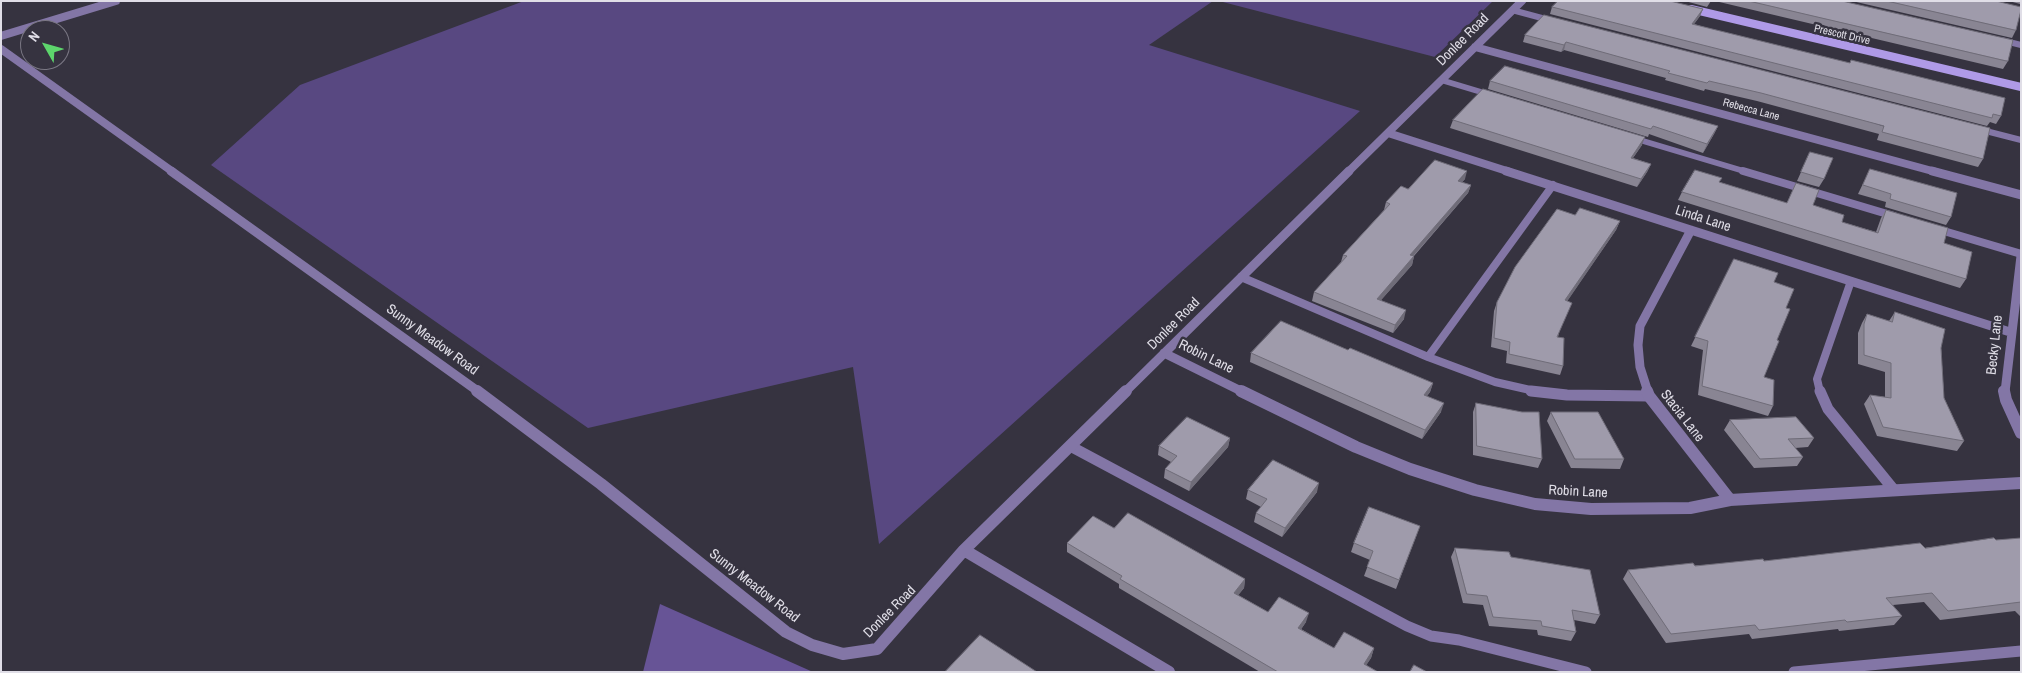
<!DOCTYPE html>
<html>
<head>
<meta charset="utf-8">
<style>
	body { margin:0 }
	#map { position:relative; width:2022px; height:673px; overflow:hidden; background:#363340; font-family:"Archivo Narrow",sans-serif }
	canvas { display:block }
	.frame { position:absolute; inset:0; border:2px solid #e0dee7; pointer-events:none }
	.north { position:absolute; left:20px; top:20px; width:50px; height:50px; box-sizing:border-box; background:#363340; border:1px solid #7a7783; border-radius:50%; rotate:308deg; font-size:14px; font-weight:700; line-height:20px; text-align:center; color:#e0dee7 }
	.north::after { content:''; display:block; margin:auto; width:18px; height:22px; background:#5dd56c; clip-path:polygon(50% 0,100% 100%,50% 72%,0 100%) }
</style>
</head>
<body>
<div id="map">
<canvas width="2022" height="673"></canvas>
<div class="frame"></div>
<div class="north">N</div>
</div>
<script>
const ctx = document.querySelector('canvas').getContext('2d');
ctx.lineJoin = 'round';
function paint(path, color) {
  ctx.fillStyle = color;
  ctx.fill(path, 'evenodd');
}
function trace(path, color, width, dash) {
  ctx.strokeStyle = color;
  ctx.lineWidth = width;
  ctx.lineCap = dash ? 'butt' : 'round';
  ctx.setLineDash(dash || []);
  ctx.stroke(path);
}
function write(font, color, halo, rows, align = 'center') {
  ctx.font = font + ' "Archivo Narrow",sans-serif';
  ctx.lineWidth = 5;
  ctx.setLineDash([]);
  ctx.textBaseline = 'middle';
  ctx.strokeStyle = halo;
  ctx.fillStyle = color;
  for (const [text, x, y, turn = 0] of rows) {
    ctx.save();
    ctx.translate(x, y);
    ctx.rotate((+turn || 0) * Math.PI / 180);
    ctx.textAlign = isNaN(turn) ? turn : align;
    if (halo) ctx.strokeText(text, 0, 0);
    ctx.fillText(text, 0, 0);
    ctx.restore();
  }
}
const green = new Path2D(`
	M524 1H1213L1149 45 1360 111 879 544 853 367 588 428 211 165 300 85Z
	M1219 1H1493L1435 57Z`);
const forest = new Path2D(`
	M660 604 813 672H643Z`);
const laneFar2 = new Path2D(`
	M1512 10 1553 21
	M2001 40 2021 45
	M1441 80 1491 95
	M1978 129 2021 140
	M1633 138 1747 172`);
const laneFar1 = new Path2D(`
	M1743 171 1894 216
	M1937 229 2021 254
	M1241 277 1428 357 1495 382 1539 392
	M1428 357 1553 185
	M1820 392 1817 379 1851 281`);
const lane = new Path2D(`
	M1531 391 1567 395 1649 396
	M1820 391 1828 409 1894 490
	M1070 446 1407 626 1431 636 1459 640 1586 672
	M1794 672 2021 651`);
const streetFar2 = new Path2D(`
	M1 36 116 1
	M1475 47 1936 172
	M1 49 173 172
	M1388 133 1510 172
	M1348 172 1522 1`);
const streetFar1 = new Path2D(`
	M171 171 479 392
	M1506 171 2010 332
	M1932 171 2021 195
	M1164 353 1243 392
	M1125 392 1349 171
	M1648 392 1640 367 1638 345 1640 326 1691 230
	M2005 392 2021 256`);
const street = new Path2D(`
	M477 391 601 484 786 632 812 645 843 654 877 649 964 550 1126 391
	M1241 391 1356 447 1410 469 1475 490 1535 504 1591 509 1690 508 1730 500 2021 483
	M1647 391 1649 396 1730 500
	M2004 391 2006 400 2021 433
	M964 550 1169 672`);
const secondary = new Path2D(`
	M1691 9 2021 87`);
const wall = new Path2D(`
	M1685 1H1711L1707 7Z
	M1715 1H1842L2008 61 2003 69Z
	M1852 1H1996L2016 30 2012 38Z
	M2009 1H2021V2L2020 4Z
	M1552 7 1703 9 1700 16 1694 24 2001 116 1996 124 1990 122 1987 126 1550 14Z
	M1544 15 1983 159 1978 167 1877 140 1879 134 1757 101 1705 89 1704 91 1665 80 1666 78 1564 50 1561 52 1523 42 1525 35Z
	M1490 81 1718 126 1714 134 1703 153 1649 134 1648 137 1488 89Z
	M1453 120 1642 145 1633 158 1651 164 1647 172 1637 187 1450 128Z
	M1810 152 1824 179 1819 187 1797 181Z
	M1870 169 1951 217 1946 225 1885 207 1886 202 1858 194Z
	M1465 179 1462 182 1471 185 1468 193 1414 256 1412 265 1381 300 1404 319 1393 333 1312 301 1314 292 1341 262 1343 255 1384 210 1386 202 1408 189Z
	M1719 182 1787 203 1796 183 1813 205 1842 222 1876 232 1881 218 1886 210 1944 243 1966 279 1960 288 1678 200 1682 192Z
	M1575 215 1620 221 1616 230 1567 301 1558 337 1563 366 1560 375 1506 363 1507 351 1491 347 1494 311 1497 302Z
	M1734 259 1774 282 1786 308 1777 340 1764 377 1773 406 1768 416 1698 395 1703 350 1691 346Z
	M1895 312 1941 348 1944 398 1964 441 1957 451 1877 436 1864 404 1870 395 1885 397V372L1858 364V333L1862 323 1867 314 1889 321Z
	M1348 350 1433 383 1430 392 1427 396 1441 412 1422 439 1250 362 1251 353Z
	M1476 403 1542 459 1538 468 1473 455V412Z
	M1551 412 1624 459 1620 469 1571 468 1547 421Z
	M1730 420 1814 438 1808 447 1795 448 1803 457 1797 466 1754 468 1724 430Z
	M1230 438 1228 447 1189 491 1164 478 1165 469 1171 462 1158 455 1159 446Z
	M1248 490 1317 492 1282 537 1254 522 1256 513 1261 507 1246 499Z
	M1420 526 1396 589 1364 576 1370 560 1351 552 1354 543Z
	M1114 528 1245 579 1244 588 1238 595 1268 612 1306 622 1301 629 1334 648H1374L1371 658 1366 665 1378 672H1260L1119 588V584L1067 552V543Z
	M2021 538V617L2015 611 1940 620 1924 602 1893 605 1902 616 1894 625 1839 631 1838 629 1752 639 1749 634 1666 643 1623 579 1628 570 1764 561 1925 548Z
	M1455 548 1511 557 1600 615 1595 624 1574 620 1576 632 1571 641 1538 635 1537 630 1489 626 1483 605 1463 603 1451 557Z`);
const shadedWall = new Path2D(`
	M1703 9 1700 16 1689 31 1692 24Z
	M1566 42 1564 50 1561 52 1564 45Z
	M1718 126 1714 134 1703 153 1707 144Z
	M1645 137 1642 145 1627 166 1631 158Z
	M1651 164 1647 172 1637 187 1641 179Z
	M1467 171 1465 179 1456 189 1458 181Z
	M1471 185 1468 193 1407 263 1410 255Z
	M1620 221 1616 230 1562 309 1565 300Z
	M1414 256 1412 265 1375 307 1377 299Z
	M1406 310 1404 319 1393 333 1395 325Z
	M1433 383 1430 392 1421 404 1424 395Z
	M1444 403 1441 412 1422 439 1425 430Z
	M1230 438 1228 447 1189 491 1191 482Z
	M1319 483 1317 492 1282 537 1285 528Z
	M1245 579 1244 588 1233 602 1234 593Z
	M1309 613 1306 622 1296 637 1298 628Z
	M1374 648 1371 658 1362 672 1364 664Z`);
const building = new Path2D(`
	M1558 1H1670L1703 9 1692 24 1850 63 1851 60 2005 98 2001 116 1993 114 1992 118 1552 7Z
	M1749 1H1842L2013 40 2008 61Z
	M1887 1H1996L2021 7V10L2016 30Z
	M1544 15 1990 128 1983 159 1882 132 1884 126 1761 93 1709 81 1707 83 1668 73 1670 71 1566 42 1564 45 1525 35Z
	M1505 66 1718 126 1707 144 1653 126 1651 129 1490 81Z
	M1483 89 1645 137 1631 158 1651 164 1641 179 1453 120Z
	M1810 152 1833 158 1824 179 1801 172Z
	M1435 160 1467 171 1458 181 1471 185 1410 255 1414 256 1377 299 1406 310 1395 325 1314 292 1347 256 1343 255 1390 204 1386 202 1401 186 1408 189Z
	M1870 169 1957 193 1951 217 1890 199 1891 194 1863 185Z
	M1695 170 1722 178 1719 182 1787 203 1796 183 1819 190 1813 205 1844 215 1842 222 1878 233 1886 210 1948 228 1944 243 1972 252 1966 279 1682 192Z
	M1580 208 1620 221 1565 300 1572 303 1557 337 1564 338 1563 366 1509 354 1510 342 1494 338 1497 302 1515 267 1557 209 1575 215Z
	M1734 259 1778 273 1774 282 1794 289 1786 308 1790 309 1777 340 1779 341 1764 377 1774 380 1773 406 1702 386 1708 341 1695 337Z
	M1895 312 1945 329 1941 348 1944 398 1964 441 1883 427 1870 395 1891 398V363L1864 355V324L1867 314 1892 322Z
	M1281 321 1348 350 1350 348 1433 383 1424 395 1444 403 1425 430 1251 353Z
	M1476 403 1522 412H1539L1542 459 1477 446Z
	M1551 412H1598L1624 459H1575Z
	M1187 417 1230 438 1191 482 1165 469 1177 456 1159 446Z
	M1796 417 1814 438 1788 439 1803 457 1760 459 1730 420Z
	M1273 460 1319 483 1285 528 1256 513 1267 499 1248 490Z
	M1369 507 1420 526 1399 580 1367 567 1373 551 1354 543Z
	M1128 513 1245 579 1234 593 1268 612 1279 597 1309 613 1298 628 1334 648 1344 632 1374 648 1364 664 1378 672H1278L1120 579 1122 576 1067 543 1093 516 1114 528Z
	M1994 538 1996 540 2021 538V602L1948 611 1932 593 1886 598 1902 616 1847 622 1845 620 1759 630 1755 625 1671 634 1628 570 1693 563 1695 566 1763 559 1764 561 1920 543 1925 548Z
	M1455 548 1509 552 1511 557 1590 570 1600 615 1572 610 1576 632 1542 626 1541 621 1493 617 1487 596 1467 594Z
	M980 635 1037 672H945Z
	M1414 665 1427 672H1410Z`);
const farStreetnames = [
	["Prescott Drive",1842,35,13],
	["Rebecca Lane",1751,110,15]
];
const streetNames = [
	["Donlee Road",1463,40,-45],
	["Linda Lane",1703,219,18],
	["Donlee Road",1174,324,-45],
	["Sunny Meadow Road",432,340,36],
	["Becky Lane",1995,345,-84],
	["Robin Lane",1206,357,26],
	["Stacia Lane",1682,416,52],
	["Robin Lane",1578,492,3],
	["Sunny Meadow Road",754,586,38],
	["Donlee Road",890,612,-45]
];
paint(green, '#584881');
paint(forest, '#675496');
trace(laneFar2, '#8376a6', 6);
trace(laneFar1, '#8376a6', 8);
trace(lane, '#8376a6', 11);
trace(streetFar2, '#8376a6', 8);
trace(streetFar1, '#8376a6', 9);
trace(street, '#8376a6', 12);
trace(secondary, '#af9ae7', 8);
paint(wall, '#898593');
paint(shadedWall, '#6f6c78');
paint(building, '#9f9bab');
trace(building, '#6f6c78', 1);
write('11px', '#e0dee7', '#363340', farStreetnames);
write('14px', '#e0dee7', '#363340', streetNames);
</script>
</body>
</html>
